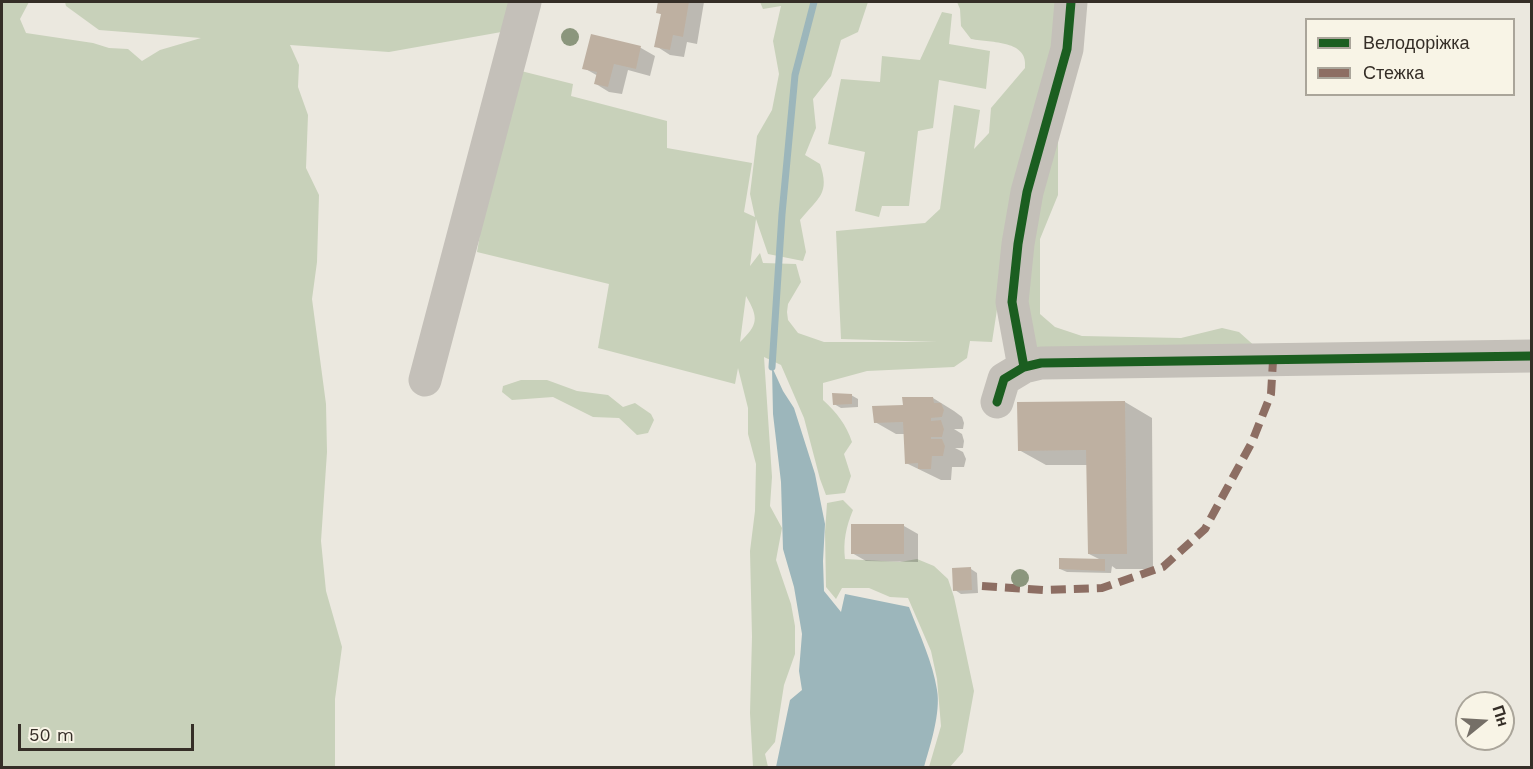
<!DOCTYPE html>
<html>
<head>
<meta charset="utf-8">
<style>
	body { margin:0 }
	#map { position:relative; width:1533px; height:769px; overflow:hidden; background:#ebe8df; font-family:"Work Sans",sans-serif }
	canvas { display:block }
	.frame { position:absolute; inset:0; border:3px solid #352e27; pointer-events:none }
	.legend { position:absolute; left:1305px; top:18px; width:210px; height:78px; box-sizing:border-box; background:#f8f4e6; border:2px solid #aaa59a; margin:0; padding:8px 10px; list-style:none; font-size:18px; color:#352e27 }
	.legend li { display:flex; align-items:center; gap:12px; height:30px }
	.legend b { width:30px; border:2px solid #aaa59a }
	.north { position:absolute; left:1455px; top:691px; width:60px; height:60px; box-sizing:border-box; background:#f8f4e6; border:2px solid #aaa59a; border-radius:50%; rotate:72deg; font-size:16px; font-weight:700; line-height:24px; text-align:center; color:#352e27 }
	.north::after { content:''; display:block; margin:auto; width:21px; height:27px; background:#756f67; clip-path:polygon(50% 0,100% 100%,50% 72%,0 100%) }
	.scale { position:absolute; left:18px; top:724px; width:176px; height:27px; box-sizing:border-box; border:3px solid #352e27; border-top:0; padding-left:8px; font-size:18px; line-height:21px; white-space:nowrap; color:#352e27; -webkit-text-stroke:4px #f8f4e6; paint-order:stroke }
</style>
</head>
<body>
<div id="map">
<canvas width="1533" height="769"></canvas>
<div class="frame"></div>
<ul class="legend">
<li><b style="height:8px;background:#1b5e20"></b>Велодоріжка</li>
<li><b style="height:8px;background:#8d6e63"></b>Стежка</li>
</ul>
<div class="north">Пн</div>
<div class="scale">50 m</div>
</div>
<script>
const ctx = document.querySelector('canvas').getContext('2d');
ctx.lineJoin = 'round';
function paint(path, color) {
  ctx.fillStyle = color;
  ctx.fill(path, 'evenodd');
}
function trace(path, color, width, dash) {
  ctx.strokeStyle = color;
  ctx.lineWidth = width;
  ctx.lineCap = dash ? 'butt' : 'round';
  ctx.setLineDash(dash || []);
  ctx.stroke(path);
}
const green = new Path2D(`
	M2 2H29L20 19 26 33 93 43 109 48 128 49 142 61 160 50 201 38 99 30 66 6 65 2H514L507 31 389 52 290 45 299 65 298 87 308 115 306 168 319 195 317 262 312 299 326 404 327 452 321 541 326 591 342 647 335 699V767H2Z
	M760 2H868L858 32 841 40 831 76 813 99 816 128 805 155 820 164C830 194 819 197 800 220L806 252 803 261 768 254 756 219 750 266 760 253 763 263 796 264 801 282 788 304 787 312 788 320 798 333 824 342H937L841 339 836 231 925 223 940 209 954 105 980 110 974 149 989 133 991 108 1025 68C1029 40 992 43 971 39L961 26 960 9 957 2H1085L1058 128V195L1040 239V314L1055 327 1082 336 1181 338 1222 328 1239 332 1258 349 1040 354 1026 344 1017 180 992 342 970 341 967 358 954 367 867 371 823 383V400C837 413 846 424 852 442L844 454 851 476 845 493 826 495 820 479 804 418 781 365 764 357 772 477 770 506 782 528 776 560 791 604 795 626V654L784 685 775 742 765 754 768 767H753L750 713 752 637 750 551 755 511 756 464 748 434V408L738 368 735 384 598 348 609 284 477 252 496 139 521 71 573 84 571 96 667 121V148L752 163 744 212 755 217 750 194 757 136 772 110 779 74 773 41 781 6 763 9ZM746 296C759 318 758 325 740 342Z
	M942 12 952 14 949 44 990 51 986 89 939 80 933 128 918 131 909 206H882L879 217 855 211 865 152 828 144 841 79 880 82 882 56 920 60Z
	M521 380H547L577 391 608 395 623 407 635 403 651 414 654 420 648 433 637 435 619 418 593 417 553 397 512 400 502 392 503 386Z
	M843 500 853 510C846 527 843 541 845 559L900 562 917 559 934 566 948 579 954 597 974 691 963 752 950 767H929L941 726 937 679 931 651 908 598 890 597 869 588H842L836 599 826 587 825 532 827 503Z`);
const water = new Path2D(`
	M772 367 783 391 794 408 815 474 825 524 823 561 824 591 841 612 845 594 909 607C919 633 933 663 937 690 941 713 930 746 924 767H776L790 700 802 690 799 671 802 634 794 587 783 549 781 482 773 414Z`);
const shadow = new Path2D(`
	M658 2H704L697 44 687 42 684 57 670 55 656 46 663 15 657 12Z
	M592 36 641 48 655 56 650 76 628 70 622 94 609 92 596 84 598 76 584 68Z
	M851 395 858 399V407L841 408 834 404Z
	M933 398 954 411 962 417 964 423 963 429H954L962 434 964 441 963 448H955L963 452 966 459 964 467H952L951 480H941L906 463 905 434H896L875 422 904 406Z
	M1125 402 1152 418 1153 569H1116L1112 566 1111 573 1067 572 1060 569 1101 560 1089 554 1088 465H1046L1019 450Z
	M904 526 918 534V562L866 561 852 553Z
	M971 569 977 573 978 593 961 594 955 590Z`);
const stream = new Path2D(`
	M772 367 782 214 795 75 814 2`);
const building = new Path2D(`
	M658 2H689L683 37 673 35 670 50 654 47 661 14 656 13Z
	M591 34 641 46 636 69 614 64 608 87 594 84 597 72 582 69Z
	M832 393 852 394V404L833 405Z
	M902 397H933L934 403H941L944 410 942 417 931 418V421L941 420 944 429 942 437H931V439H942L945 446 943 456H932L931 469H918V463L905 464 903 422 874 423 872 406 903 405Z
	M1125 401 1127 554H1088L1086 450 1018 451 1017 402Z
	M851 524H904V554H851Z
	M1059 558 1105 559V571L1059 569Z
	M971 567 972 590 953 591 952 568Z`);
const minor = new Path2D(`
	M1024 367 1012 302 1018 244 1027 192 1067 49 1071 2
	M425 380 525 2
	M997 402 1004 379 1024 367 1041 363 1532 356`);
const quiet = new Path2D(`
	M982 586 1043 590 1102 588 1163 567 1205 529 1252 442 1271 394 1273 361`);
const cycleway = new Path2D(`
	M1024 367 1012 302 1018 244 1027 192 1067 49 1071 2
	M997 402 1004 379 1024 367 1041 363 1532 356`);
const trees = [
	[570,37],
	[1020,578]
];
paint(green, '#c8d1ba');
paint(water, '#9cb6bb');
paint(shadow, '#0003');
trace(stream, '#9cb6bb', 7);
paint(building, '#beb0a1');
trace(minor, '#c4c0b9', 33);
trace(quiet, '#8d6e63', 8, [15, 8]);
trace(cycleway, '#1b5e20', 9);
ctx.fillStyle = '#8b967d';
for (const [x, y] of trees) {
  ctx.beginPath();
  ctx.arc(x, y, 9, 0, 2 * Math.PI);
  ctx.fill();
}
</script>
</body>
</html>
